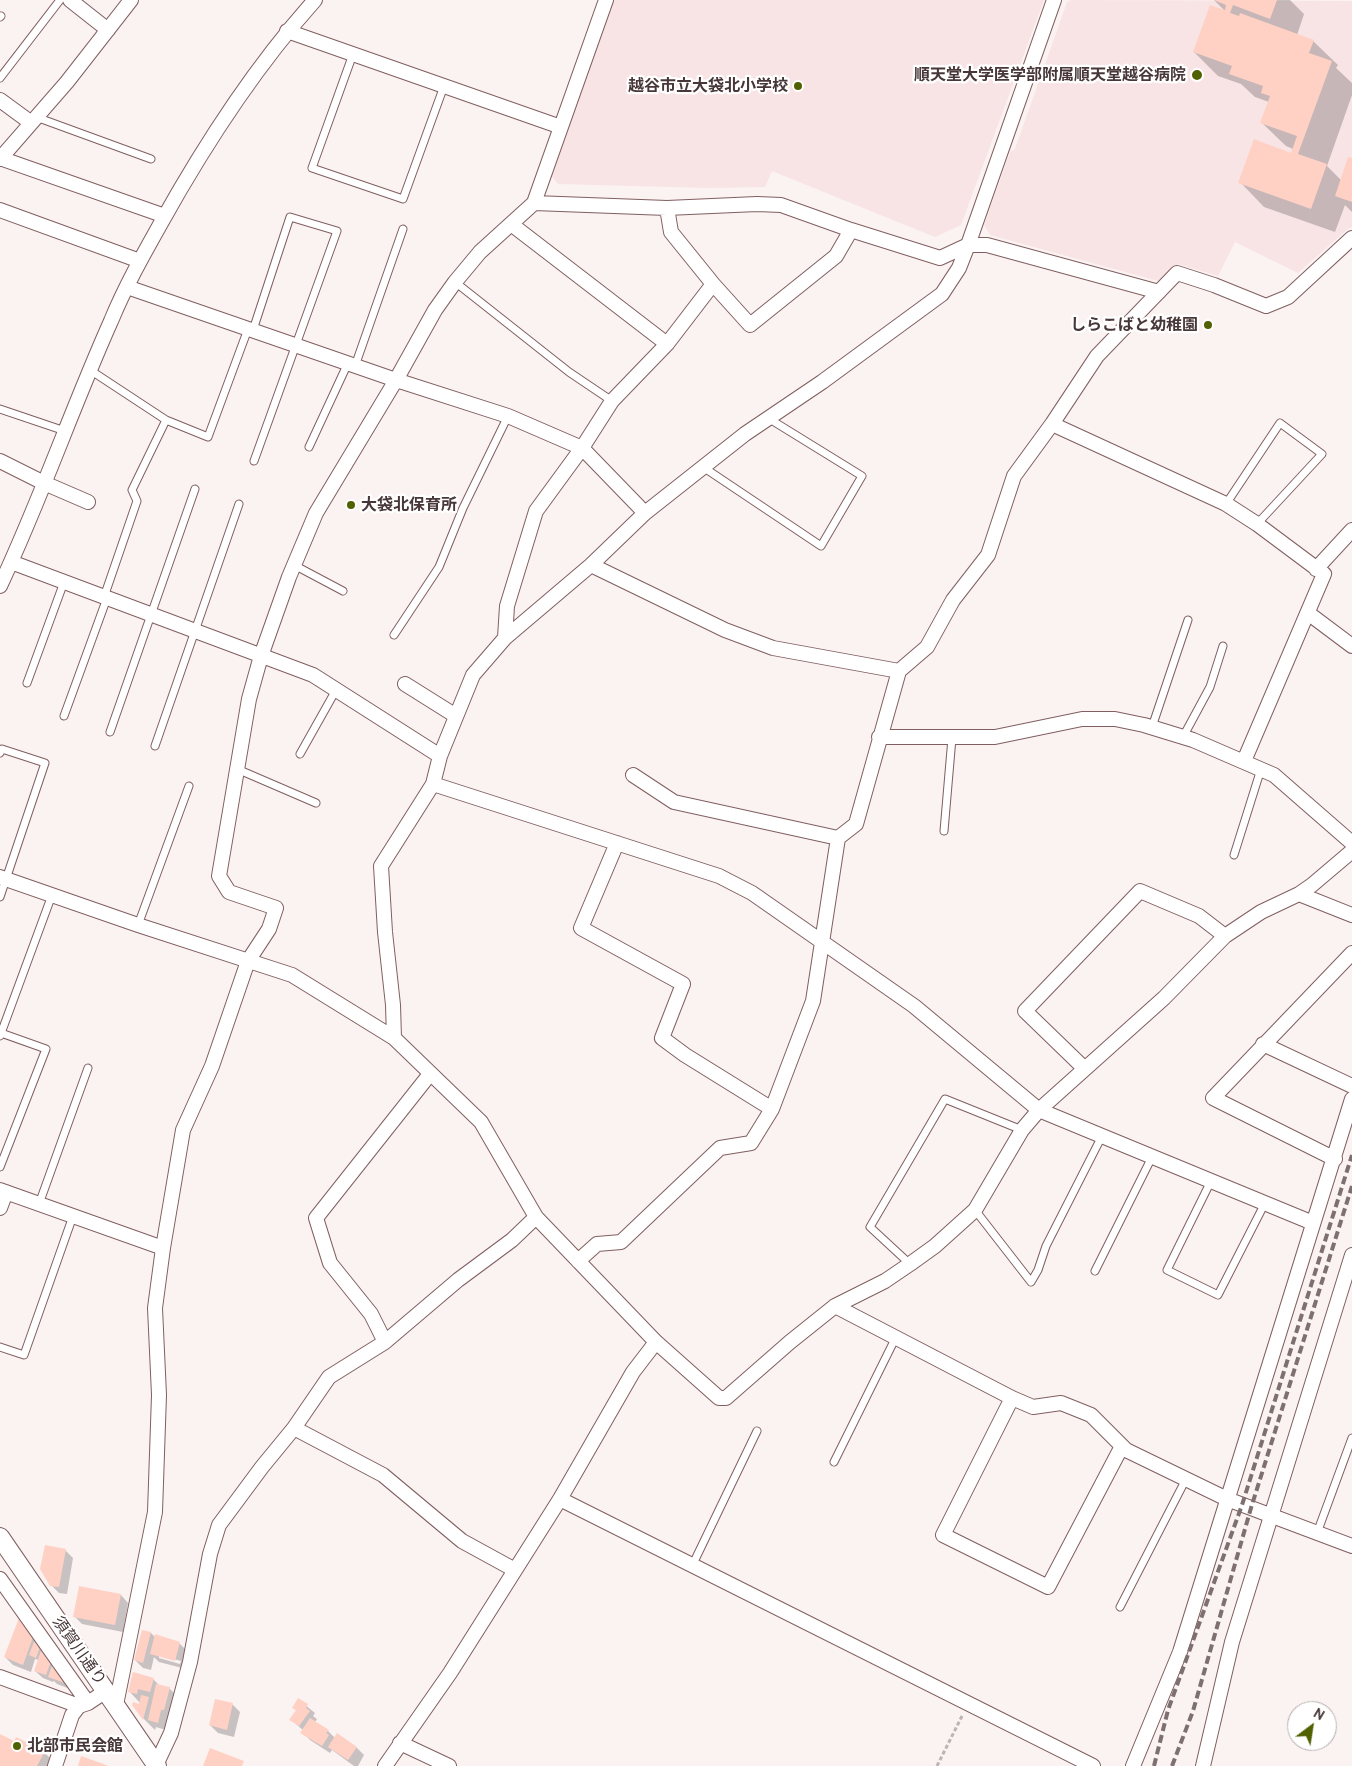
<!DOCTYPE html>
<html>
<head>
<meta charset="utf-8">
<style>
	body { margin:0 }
	#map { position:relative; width:1352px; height:1766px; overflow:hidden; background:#fbf2f2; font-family:Cabin,sans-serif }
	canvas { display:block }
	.north { position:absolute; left:1287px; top:1701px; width:50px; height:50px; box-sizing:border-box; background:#fff; border:1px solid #b5afaf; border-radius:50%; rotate:31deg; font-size:14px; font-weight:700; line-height:20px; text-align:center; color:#473738 }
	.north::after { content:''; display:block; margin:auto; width:18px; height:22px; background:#516001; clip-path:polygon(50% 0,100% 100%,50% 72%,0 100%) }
</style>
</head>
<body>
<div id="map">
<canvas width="1352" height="1766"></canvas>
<div class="north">N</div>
</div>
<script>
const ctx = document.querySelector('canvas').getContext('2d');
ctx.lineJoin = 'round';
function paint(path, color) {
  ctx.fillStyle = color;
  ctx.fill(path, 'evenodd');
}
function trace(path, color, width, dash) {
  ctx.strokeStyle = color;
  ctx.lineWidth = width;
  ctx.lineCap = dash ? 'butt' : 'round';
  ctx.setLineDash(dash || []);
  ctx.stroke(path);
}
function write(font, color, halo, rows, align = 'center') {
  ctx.font = font + ' Cabin,"Noto Sans JP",sans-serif';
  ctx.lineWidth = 4.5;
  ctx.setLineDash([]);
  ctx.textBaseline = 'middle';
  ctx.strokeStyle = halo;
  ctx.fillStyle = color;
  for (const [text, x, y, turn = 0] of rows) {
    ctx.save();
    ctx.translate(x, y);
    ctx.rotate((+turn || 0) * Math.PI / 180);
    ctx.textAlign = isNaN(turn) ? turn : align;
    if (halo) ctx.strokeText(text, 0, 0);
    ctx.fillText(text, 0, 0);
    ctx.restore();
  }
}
const built = new Path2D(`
	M614 0H1044L961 225 935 237 772 171 765 187 709 188 558 184 551 175Z
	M1071 0 1352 1V227L1349 228 1298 273 1235 242 1218 276 1178 264 1158 281 990 235 984 225 1010 152 1015 149 1067 2Z`);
const shadow = new Path2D(`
	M1214 0H1290L1304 14 1297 35 1313 41 1338 65 1336 68 1352 83V95L1327 166 1342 181 1352 160V212L1345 205 1335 232 1264 207 1240 182 1291 154 1293 149 1286 146 1261 122 1269 102 1255 97 1241 84 1218 76 1194 52 1226 12Z
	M65 1550 73 1558 67 1594 59 1593 51 1585Z
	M121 1595 128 1603 123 1632 82 1624 74 1616Z
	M19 1620 27 1627 73 1690 57 1684 54 1681 53 1682 43 1678 35 1671 39 1660 35 1659 31 1672 13 1665 5 1657Z
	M143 1631 151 1633 156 1638 179 1643 187 1651 182 1668 159 1662 154 1657 151 1670 143 1668 135 1660ZM159 1655 181 1661 180 1664 159 1658Z
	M153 1679 160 1686 169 1688 177 1696 166 1730 156 1727 155 1730 144 1719 133 1704 140 1706V1703L129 1691Z
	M299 1700 315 1713 313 1716 317 1719 315 1722 328 1731 335 1738 356 1747 364 1755 358 1766H354L332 1750 330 1753 310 1740 302 1732 303 1730 291 1720 297 1711 294 1708Z
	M232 1704 240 1712 234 1737 218 1733 210 1725Z
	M0 1736 14 1742 44 1752 58 1766H0Z
	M94 1741 97 1745 95 1753 88 1750 85 1747Z`);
const building = new Path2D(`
	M1214 0H1277L1270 19 1233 5 1230 13 1239 16 1240 13 1314 40 1309 53 1332 61 1298 154 1327 164 1311 209 1238 183 1254 139 1291 153 1297 136 1260 123 1270 96 1261 93 1263 86 1229 74 1232 66 1193 52 1210 5 1225 10 1226 5Z
	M1348 157 1352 158V202L1335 196Z
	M45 1545 66 1549 59 1587 50 1586 40 1569Z
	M79 1586 121 1594 115 1625 73 1617Z
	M19 1618 33 1637 23 1665 4 1657Z
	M142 1630 151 1632 143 1663 134 1660Z
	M155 1634 180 1642 175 1661 150 1654Z
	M34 1642 41 1644 36 1658 29 1655Z
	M42 1648 51 1661 46 1675 34 1671Z
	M53 1663 68 1684 48 1677Z
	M133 1672 154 1678 150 1692 138 1689 137 1694 128 1692Z
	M156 1684 170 1687 164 1710H161L158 1723 148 1720Z
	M141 1695 149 1697 143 1720 132 1705 133 1702 139 1704Z
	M298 1698 308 1704 306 1708 310 1711 299 1726 289 1720 296 1710 292 1708Z
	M215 1699 233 1703 227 1730 209 1725Z
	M310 1718 329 1730 326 1733 329 1735 322 1746 300 1733Z
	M337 1733 357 1747 348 1760 328 1747Z
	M0 1734 14 1741 16 1737 45 1751 37 1766H0Z
	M86 1737 95 1740 91 1750 83 1747Z
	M210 1748 244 1761 242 1766H203Z
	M81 1756 109 1766H78Z`);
const path = new Path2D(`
	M937 1766 962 1716`);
const service = new Path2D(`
	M0 17 1 16
	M353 54 312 168 403 199 444 86
	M0 78 60 0
	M36 117 151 159
	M455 282 569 372 612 401
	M253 330 290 217 337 231 254 461
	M355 366 403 229
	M90 370 166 420 208 437 248 329
	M0 409 65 431
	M309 447 348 363
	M703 467 821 546 862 476 768 418
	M1226 504 1280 423 1322 454 1257 524
	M294 565 343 591
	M104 597 137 501 132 490 166 420
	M394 635 439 567 463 508 508 416
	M27 683 64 582
	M64 716 107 598
	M1152 727 1188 620
	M110 732 195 489
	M1183 737 1210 687 1223 646
	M155 746 239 504
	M0 753 2 749 45 763 0 897
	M300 754 336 690
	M237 769 316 803
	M944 831 952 738
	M1234 855 1261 769
	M138 925 189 786
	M0 1036 52 895
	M0 1167 46 1049 1 1033
	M1211 1181 1167 1270 1218 1295 1265 1203
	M39 1204 88 1068
	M975 1210 1031 1282 1038 1270 1046 1246 1102 1136
	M910 1264 870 1227 945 1099 1022 1130
	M1095 1271 1152 1157
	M0 1347 24 1355 73 1216
	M834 1462 896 1337
	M1317 1533 1352 1438
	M692 1566 757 1431
	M1120 1607 1186 1479`);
const minor = new Path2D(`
	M70 0 108 30
	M1054 0 968 245 959 268 942 294 822 382 745 434 645 513 591 565 505 638 473 675 440 756 433 784 381 866 385 932 393 1005 394 1038 481 1122 536 1217 656 1342 719 1398H726L790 1342 835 1306 885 1281 910 1264 935 1246 975 1210 1022 1130 1039 1110 1164 998 1225 936 1261 912 1299 894 1312 885 1352 851
	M287 31 561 127
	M0 100 30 122
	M0 158 165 216
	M0 159 67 82 131 0
	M534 203 667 208 757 204 781 205 851 230 940 258 968 245H987L1159 292
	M667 208 671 232 713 284 750 325 836 256 851 230
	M0 210 140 261
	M511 224 667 344
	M127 287 396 380 508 416 582 448 645 513
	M1052 424 1226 504 1257 524 1324 574 1244 761
	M0 461 44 483 88 502
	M11 562 313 675 440 756
	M591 565 725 630 773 648 899 671
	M1316 569 1352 530
	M0 586C41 499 72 408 111 321 125 287 143 255 161 223 205 144 254 68 315 0
	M1308 613 1352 646
	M505 638 507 606 536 511 582 448 612 401 667 344 713 284
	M405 684 456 716
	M879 737H995L1082 719H1115L1144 725 1193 740 1274 775 1352 843
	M633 775 674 802 838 838
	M433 784 719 876 752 893 914 1006 1039 1110 1313 1223
	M617 843 581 928 683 984 662 1038 685 1055 772 1109
	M0 877 138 925 292 975 394 1038
	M1299 894 1352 915
	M1263 1044 1352 1086
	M1085 1069 1025 1011 1140 891 1199 916 1225 936
	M1335 1159 1213 1098 1352 953
	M0 1190 163 1248
	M0 1208 6 1192
	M578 1261 597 1244 621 1242 720 1148 751 1143 772 1109 813 1001 838 838 856 824 899 671 927 647 953 600 988 555 1014 476 1052 424 1097 356 1177 273 1214 285 1266 306 1288 297 1352 238
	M835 1306 1012 1398 1033 1407 1061 1403 1091 1415 1126 1450 1227 1499 1352 1546
	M385 1342 371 1314 330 1263 316 1218 430 1074
	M1012 1398 943 1535 1048 1587 1122 1446
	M294 1428 383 1475 462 1541 515 1570
	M560 1499 1093 1766
	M0 1579 88 1703
	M0 1677 79 1706
	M116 1705 155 1512 159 1395 155 1308 163 1248 183 1130 212 1066 248 961 269 929 276 908 229 892 219 876 249 699 261 656 289 577 316 513 396 380 435 310 455 282 480 252 534 203 606 0
	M400 1743 449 1766
	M156 1765 171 1733 190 1662 210 1554 219 1525 262 1467 294 1428 329 1377 385 1342 458 1280 512 1240 536 1217
	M55 1766 72 1715 79 1706 88 1703 106 1691
	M385 1766 450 1673 560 1499 633 1372 656 1342
	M1133 1766 1180 1652 1352 1099
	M1203 1766 1232 1642 1352 1255`);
const tertiary = new Path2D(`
	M0 1537 157 1766`);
const rail = new Path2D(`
	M1154 1766 1168 1710 1242 1505 1352 1155
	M1172 1766 1193 1711 1251 1508 1352 1186`);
const markers = [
	[1197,75,6,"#516001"],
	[798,86,5,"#516001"],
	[1208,325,5,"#516001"],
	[351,505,5,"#516001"],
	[17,1746,5,"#516001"]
];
const poiNames = [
	["順天堂大学医学部附属順天堂越谷病院",1186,75],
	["越谷市立大袋北小学校",788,86],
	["しらこばと幼稚園",1198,325],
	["大袋北保育所",361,505,"left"],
	["北部市民会館",27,1746,"left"]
];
const streetNames = [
	["須賀川通り",79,1651,55]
];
paint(built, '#f8e4e5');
paint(shadow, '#0003');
paint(building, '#ffd1c4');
trace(service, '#815f60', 9);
trace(minor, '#815f60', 16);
trace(tertiary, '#815f60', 20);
trace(path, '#bfb4b4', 3, [4, 2.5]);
trace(service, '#fff', 7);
trace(minor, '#fff', 14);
trace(tertiary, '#fff', 18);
trace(rail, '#7e7070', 4, [8, 4]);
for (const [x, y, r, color] of markers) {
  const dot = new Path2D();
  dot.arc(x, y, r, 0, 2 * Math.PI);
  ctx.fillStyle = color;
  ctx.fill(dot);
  trace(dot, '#fff', 2);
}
write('bold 16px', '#473738', '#fff', poiNames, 'right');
write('16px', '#473738', '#fff', streetNames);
</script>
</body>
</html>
